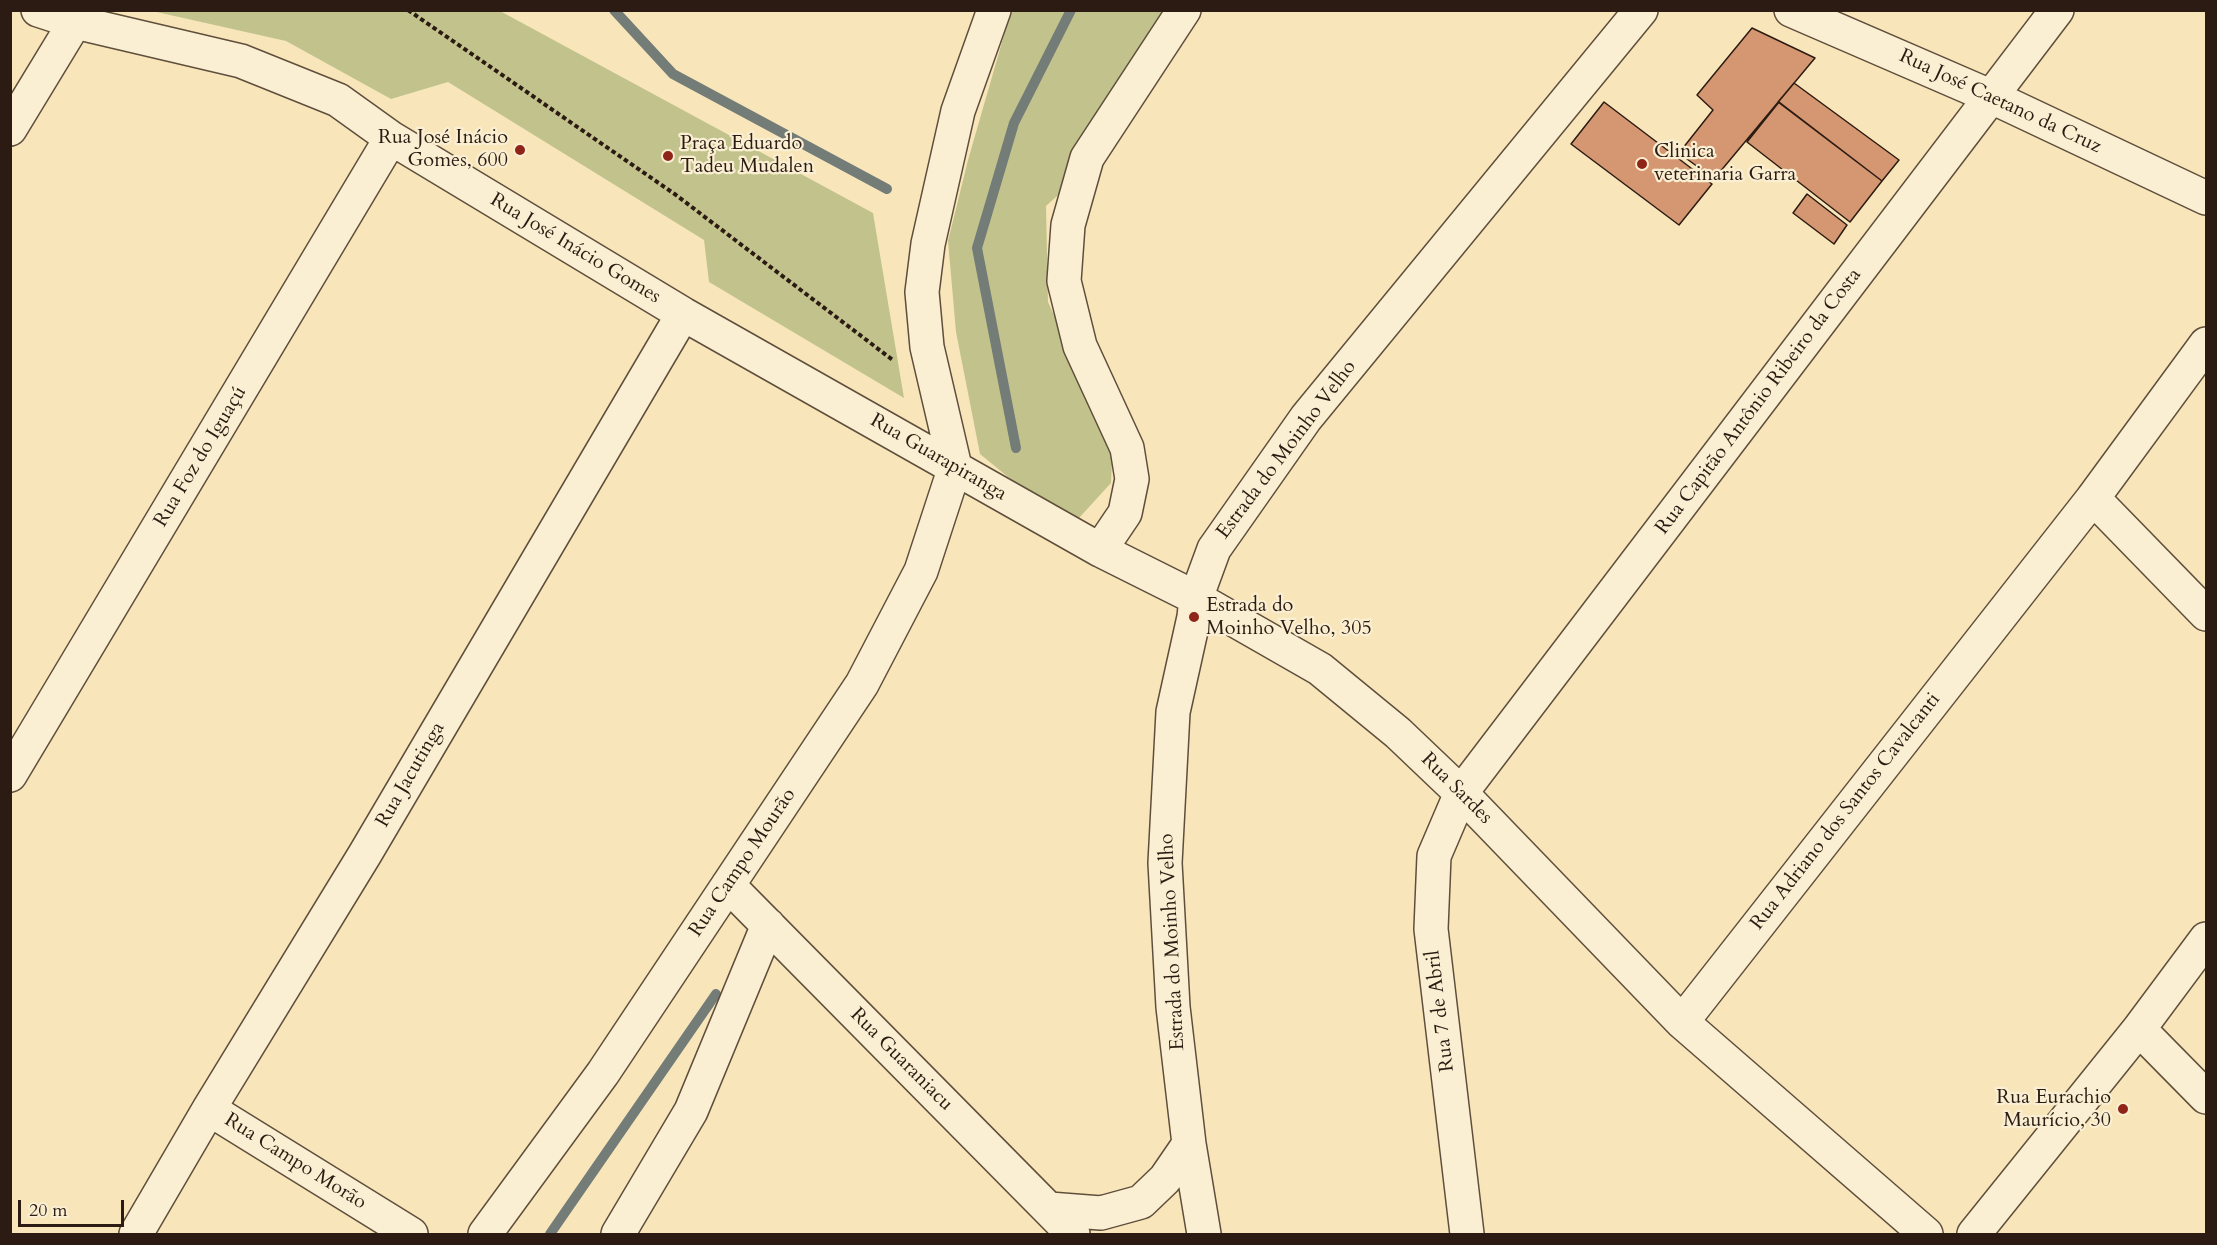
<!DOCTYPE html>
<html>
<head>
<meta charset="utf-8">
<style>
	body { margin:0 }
	#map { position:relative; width:2217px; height:1245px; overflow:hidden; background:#f8e6ba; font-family:Cardo,serif }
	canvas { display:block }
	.frame { position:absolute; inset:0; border:12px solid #2c1b12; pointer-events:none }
	.scale { position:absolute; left:18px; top:1200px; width:106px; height:27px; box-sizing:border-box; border:3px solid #2c1b12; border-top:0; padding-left:8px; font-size:18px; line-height:21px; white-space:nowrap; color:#2c1b12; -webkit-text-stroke:4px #faefd2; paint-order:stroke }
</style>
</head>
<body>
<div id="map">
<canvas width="2217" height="1245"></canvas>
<div class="frame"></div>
<div class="scale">20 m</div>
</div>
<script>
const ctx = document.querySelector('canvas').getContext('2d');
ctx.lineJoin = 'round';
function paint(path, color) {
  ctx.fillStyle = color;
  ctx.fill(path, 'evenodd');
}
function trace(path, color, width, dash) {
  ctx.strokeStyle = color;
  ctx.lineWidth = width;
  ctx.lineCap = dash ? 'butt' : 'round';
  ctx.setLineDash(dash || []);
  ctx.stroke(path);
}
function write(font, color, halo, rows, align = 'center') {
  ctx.font = font + ' Cardo,serif';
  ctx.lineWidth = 4.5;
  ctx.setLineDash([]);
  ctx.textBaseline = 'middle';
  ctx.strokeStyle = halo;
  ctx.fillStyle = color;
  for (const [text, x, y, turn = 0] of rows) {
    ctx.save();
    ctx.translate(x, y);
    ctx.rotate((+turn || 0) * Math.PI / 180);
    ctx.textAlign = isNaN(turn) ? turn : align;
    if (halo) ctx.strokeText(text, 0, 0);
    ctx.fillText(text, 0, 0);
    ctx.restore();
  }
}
const green = new Path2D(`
	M152 11H500L873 213 904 398 709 282 704 240 448 82 391 99 286 41Z
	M1011 11H1168L1066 188 1046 206 1048 302 1113 441 1111 483 1079 518 1024 490 980 454 956 332 948 241 968 160Z`);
const stream = new Path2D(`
	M614 10 673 74 887 189
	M1016 448 977 248 1014 123 1071 10
	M550 1234 716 994`);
const building = new Path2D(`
	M1752 28 1815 58 1714 179 1679 153 1713 110 1697 95Z
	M1794 83 1899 160 1882 181 1778 102Z
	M1604 102 1712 184 1679 225 1571 144Z
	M1779 102 1882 181 1850 222 1747 142Z
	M1807 194 1847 225 1834 244 1793 213Z`);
const path = new Path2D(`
	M408 10 676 195 894 361`);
const minor = new Path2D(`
	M38 10 75 22 241 61 338 100 391 138 683 314 1100 550 1196 598 1320 669 1398 733 1461 793 1682 1022 1926 1234
	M1791 10 1992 97 2206 198
	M10 129 75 22
	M955 467 927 347 922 292 928 244 958 111 994 10
	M2093 498 2206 614
	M1100 550 1125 513 1132 479 1127 448 1080 346 1064 281 1068 225 1087 158 1184 10
	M10 775 391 138
	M728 885 1073 1234
	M1682 1022 2093 498 2206 344
	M2139 1029 2206 1097
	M209 1109 411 1234
	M1049 1209 1101 1213 1141 1202 1165 1179 1189 1144
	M136 1234 209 1109 365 854 683 314
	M485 1234 603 1073 862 684 921 571 955 467
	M618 1234 691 1111 768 925
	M1204 1234 1189 1144 1173 1007 1165 863 1173 712 1194 617 1196 598 1214 549 1306 418 1641 10
	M1467 1234 1431 929 1434 856 1461 793 2057 10
	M1974 1234 2139 1029 2206 939`);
const markers = [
	[520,150,6,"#8f2418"],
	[668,156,6,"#8f2418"],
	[1642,164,6,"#8f2418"],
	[1194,617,6,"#8f2418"],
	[2123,1109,6,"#8f2418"]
];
const streetNames = [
	["Rua José Caetano da Cruz",2000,102,25],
	["Rua José Inácio Gomes",575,249,31],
	["Rua Capitão Antônio Ribeiro da Costa",1759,402,-53],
	["Estrada do Moinho Velho",1287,450,-53],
	["Rua Foz do Iguaçú",201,457,-59],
	["Rua Guarapiranga",938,458,30],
	["Rua Jacutinga",411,775,-60],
	["Rua Sardes",1456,789,45],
	["Rua Adriano dos Santos Cavalcanti",1846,812,-52],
	["Rua Campo Mourão",743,863,-56],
	["Estrada do Moinho Velho",1173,942,-93],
	["Rua 7 de Abril",1441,1011,-97],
	["Rua Guaraniacu",901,1060,45],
	["Rua Campo Morão",295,1162,32]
];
const poiNames = [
	["Rua José Inácio",508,138,"right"],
	["Gomes, 600",508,161,"right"],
	["Praça Eduardo",680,144],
	["Tadeu Mudalen",680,167],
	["Clinica",1654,152],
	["veterinaria Garra",1654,175],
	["Estrada do",1206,606],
	["Moinho Velho, 305",1206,629],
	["Rua Eurachio",2111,1098,"right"],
	["Maurício, 30",2111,1121,"right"]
];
paint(green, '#c2c38c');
trace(stream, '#737c77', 10);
paint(building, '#d59771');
trace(building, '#2c1b12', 1.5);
trace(minor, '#5f4e3c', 36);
trace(path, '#2c1b12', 4, [4.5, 3]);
trace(minor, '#faefd2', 33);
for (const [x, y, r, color] of markers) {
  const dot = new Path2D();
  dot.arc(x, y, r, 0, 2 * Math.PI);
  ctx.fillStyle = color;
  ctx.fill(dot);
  trace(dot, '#faefd2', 2);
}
write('20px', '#2c1b12', '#faefd2', streetNames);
write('20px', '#2c1b12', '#faefd2', poiNames, 'left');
</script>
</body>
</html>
